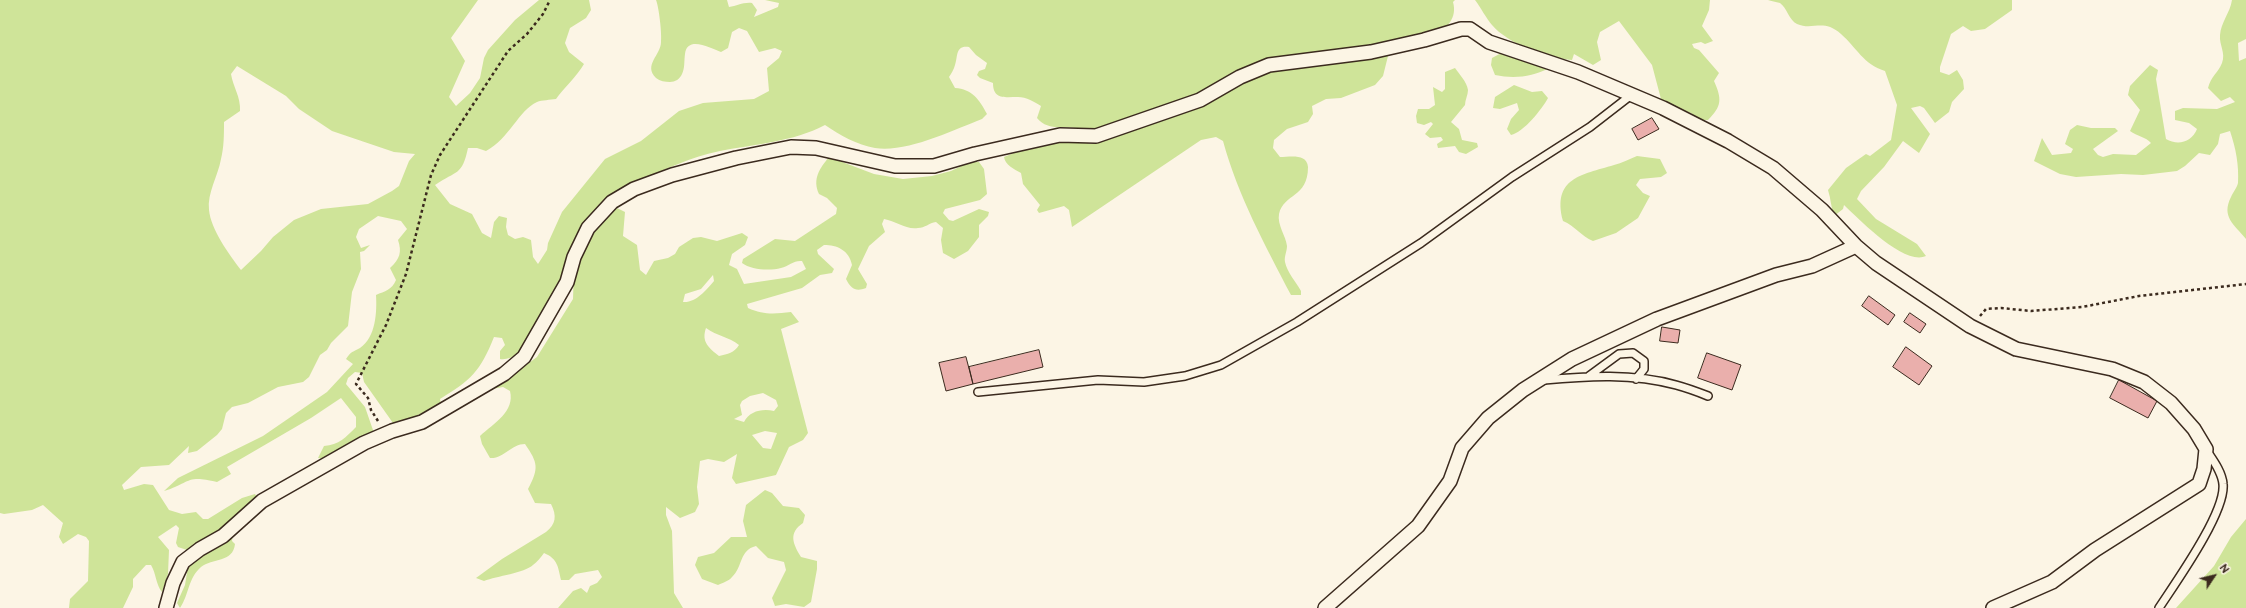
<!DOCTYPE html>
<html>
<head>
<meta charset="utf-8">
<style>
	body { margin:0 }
	#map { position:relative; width:2246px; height:608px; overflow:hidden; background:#fcf5e5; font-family:"Balsamiq Sans",sans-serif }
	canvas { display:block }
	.north { position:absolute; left:2194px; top:556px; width:40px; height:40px; -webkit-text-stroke:3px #fcf5e5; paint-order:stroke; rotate:55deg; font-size:11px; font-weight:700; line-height:16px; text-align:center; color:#3b2a1e }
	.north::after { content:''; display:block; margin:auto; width:14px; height:18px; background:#3b2a1e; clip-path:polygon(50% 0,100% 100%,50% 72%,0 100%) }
</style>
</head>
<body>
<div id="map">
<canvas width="2246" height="608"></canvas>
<div class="north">N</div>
</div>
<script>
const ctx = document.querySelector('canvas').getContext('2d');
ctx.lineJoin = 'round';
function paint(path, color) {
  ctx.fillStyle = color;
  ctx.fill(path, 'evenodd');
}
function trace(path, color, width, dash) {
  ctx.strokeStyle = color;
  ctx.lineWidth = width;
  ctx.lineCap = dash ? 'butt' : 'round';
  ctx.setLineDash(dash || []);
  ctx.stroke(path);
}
const green = new Path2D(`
	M0 0H478L451 38 465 61 449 97 456 106 470 93 480 78 484 58 488 50 515 20 539 0H589L591 10 586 18 570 28 565 43 569 52 584 64C577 76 564 88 556 99 550 100 542 100 537 102 519 110 509 139 486 151L477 148H468C462 176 457 170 435 185L450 204 472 214 482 233 491 238 494 222 499 216 507 218 506 227 508 235 515 239 523 237 531 240 533 257 538 264 547 250 548 243 562 212 605 159 641 141 679 111 703 103 754 99 769 91 767 68 779 58 782 51 775 48 759 52 747 31 739 28 732 32 728 48 721 52C711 48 687 35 685 54 684 61 685 68 682 74 680 79 675 82 670 82 665 82 660 81 656 78 643 65 661 55 661 42 662 34 659 7 656 0H727L729 7C737 6 743 2 752 3L757 10 754 17 778 7 779 3 765 0H1455L1453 2C1462 34 1412 44 1389 52L1383 76 1375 85 1341 98 1326 99 1312 106 1313 114 1308 122 1287 129 1274 140 1273 148 1280 157C1290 157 1307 153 1308 167 1308 198 1284 193 1279 214 1277 225 1286 236 1287 246 1287 251 1284 257 1285 262 1287 272 1296 282 1301 291V295H1291C1265 245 1238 196 1223 141L1216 137 1201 140 1072 227 1069 210 1064 206 1039 213 1037 210 1040 205 1023 184 1021 173C1014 169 1005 165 1004 157L1021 150 1032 149 1056 142 1075 140 1092 144 1098 139C1093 136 1088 132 1084 130 1069 124 1049 133 1037 118L1041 106C1035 102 1026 97 1018 97 1005 97 993 100 993 83L980 78 977 75 979 71 985 69 987 63 976 55 969 47C955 45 958 57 955 65 954 69 951 74 949 77L955 88C972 89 979 99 987 114L982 119C953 130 907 153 875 148 857 145 840 135 825 125 793 142 755 144 720 151 691 157 665 169 638 182 629 187 614 192 606 199 577 225 544 365 500 359V351L505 345 502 338 494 337C480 372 471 380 440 399L441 404 397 425 393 423 364 382 362 373 355 372 348 378 346 384 365 407 374 433 326 459 318 458 324 446C339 445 346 437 356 427V417L341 398 311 418 227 467 231 474 217 482C186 474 190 483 164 491L178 478 263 436 327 392 353 364 346 359C351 351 353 352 360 348 376 337 377 312 376 295 385 291 392 290 396 280L390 268C400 259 402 252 398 240L407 229 401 221 378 216 359 229 356 237 361 248 370 245 364 251 360 252 361 269 352 292 348 326 331 343 327 350 320 355 309 377 303 382 278 387 248 403 232 407 226 413 222 429 217 435 197 451 188 453 189 446 169 465 141 467 122 485 124 490 144 484 153 485 169 510 182 514 196 512 203 519H208L242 498 255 494 258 499 233 533 232 541 235 544C233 563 212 558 201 567 188 578 189 595 180 608L177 603 185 585 190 554 187 550 178 547 176 543 179 528 176 525 158 537 169 550 168 574 162 592C156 585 156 573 151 565H146L133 579V587L123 608H69L70 599 88 581 89 541 86 537 78 534 63 544 59 537 63 523 43 505 32 510 4 514 0 513ZM237 66 286 96 299 109 332 131 394 152 415 154 409 161 399 186 392 191 368 204 321 209 294 220 273 237 261 251 241 270C229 254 211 230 209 210 207 193 218 176 221 159 224 147 224 135 224 122L240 111C241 97 233 87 231 74Z
	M1475 0H1710L1709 10 1702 26 1713 41 1705 44 1701 42 1692 44 1694 48 1699 50 1719 73 1714 81C1722 99 1722 106 1708 120H1699L1691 113 1668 105 1661 99 1652 65 1619 21 1600 32 1597 42 1601 60 1593 65 1574 54 1572 60C1548 58 1508 44 1492 25 1486 18 1481 8 1475 0Z
	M1768 0H2012V10L1985 29 1971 31 1963 26 1951 34 1940 67V72L1949 75 1957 70 1963 80 1964 89 1952 102 1949 112 1935 123 1924 108 1920 106 1911 108 1930 134 1919 153 1903 141 1884 167 1861 191 1857 199 1876 219 1917 244 1926 256C1904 266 1859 219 1844 205L1843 209 1834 216C1831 208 1831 199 1828 190L1846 168 1866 154 1870 156 1891 140 1897 105 1885 71C1863 64 1857 48 1841 34 1823 18 1813 31 1797 24 1789 20 1787 8 1780 3 1776 2 1771 1 1768 0Z
	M2232 0H2246V39L2238 43 2239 61 2246 58V239C2234 224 2221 217 2231 197 2233 192 2237 188 2238 183 2239 165 2236 149 2230 131L2220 134 2218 144 2210 155 2199 153 2185 166 2177 171 2143 175 2121 174 2076 177 2060 174 2034 161 2042 138 2052 155 2071 153 2073 149 2065 144 2070 130 2077 125 2091 128H2115L2118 131 2093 149 2098 155 2103 157 2113 154 2136 155 2151 143C2146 137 2137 136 2130 131L2140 110 2128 95 2130 86 2150 65 2158 70 2156 79 2166 139C2178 146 2192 142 2197 129L2189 123 2175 120V111L2183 108 2217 109 2235 102 2230 97 2221 101 2208 88C2211 76 2218 73 2222 63 2226 53 2219 45 2220 35 2221 22 2230 13 2232 0Z
	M1507 50 1549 68C1532 77 1514 79 1495 75L1491 65 1492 58Z
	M1455 68C1459 74 1467 82 1468 90 1468 95 1465 100 1465 105L1451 122 1459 129 1462 140 1477 143 1478 147 1466 154 1459 152 1455 146 1438 148 1437 144 1443 140 1441 137 1430 138 1425 134 1433 124 1431 122 1424 125 1417 123 1416 116 1418 109H1429L1435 105 1433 87 1442 92 1445 89V72Z
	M1514 85 1532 92 1542 91 1548 98C1542 109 1524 132 1511 135L1507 129 1511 119 1519 110 1517 103 1500 109 1493 108 1495 97Z
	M1637 156 1660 159 1667 173 1661 177 1640 179 1636 185 1643 193 1650 196 1638 218 1616 233 1593 241C1581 236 1575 226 1563 221 1552 178 1581 175 1614 165 1622 163 1629 159 1637 156Z
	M829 157 874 174 903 179 932 176 951 171 970 162H979L984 169 987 194 980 200 945 209 943 213 949 220 953 221 979 209 989 212 988 216 979 225V237L968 251 954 259 943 253 941 240 943 228 936 222C929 223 925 228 918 228 906 230 896 221 884 219L882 224 885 232 869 246 858 269 867 284 866 288C856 292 851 289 846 279L852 265C849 250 837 245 824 245L817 250 818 254 834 269 832 273 820 275 802 288 747 304 748 308C763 315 775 314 791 312L799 322 781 329 808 433 803 440 789 447 776 475 736 484 732 478 737 454 724 462 708 459 700 461 697 487 699 504 695 512 680 518 666 507V515L672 531 674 593 683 608H558L573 591 581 588 587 593 590 586 597 583 602 577 598 570 575 574 569 580H561C558 567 558 559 544 553 541 557 537 562 533 565 524 573 497 576 484 581L476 578 502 559 546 532C556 524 557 516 551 504L535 503 528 489C539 468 538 463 525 444 511 444 504 459 490 458L482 444 480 436C494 423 515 412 510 391L503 387 486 390 514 374 537 357 573 299 574 266 583 242 604 218 617 208 625 212 623 236 637 245 640 270 646 275 654 261 668 258 675 254 679 247 693 238 701 237 717 241 742 233 748 237 745 245 732 254 729 265 737 269 744 284 791 277 806 269 802 261C794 260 789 266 781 268 770 271 751 270 742 263L743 259 775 239 795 241 836 214 837 208 827 198 819 194C812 179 820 168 829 157ZM713 275 714 281C706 290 696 303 683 302L685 294 701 289ZM706 328C717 336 729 337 739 345 734 353 728 354 719 356 709 348 701 342 706 328ZM763 393 776 400 778 406 774 411C763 408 749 411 744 422L734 419 742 415 740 405 742 401 750 396ZM765 431 777 433 771 449 763 448 752 435Z
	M765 490 772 493 783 506 799 508 805 515 803 523C788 533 793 544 801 557L817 561V569L811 602 804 607 786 604 775 606 772 598 786 570 784 562 768 558 756 546C739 550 743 567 732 577 729 581 722 583 718 585L702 579 695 565 698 557 714 553 731 537H747L743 521 746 505Z
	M2246 519V608H2176L2214 566 2231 537Z`);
const building = new Path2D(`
	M1652 118 1659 129 1638 140 1632 129Z
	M1869 296 1895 315 1888 325 1862 306Z
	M1910 313 1926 324 1920 333 1904 322Z
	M1662 327 1680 330 1678 343 1660 341Z
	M1906 347 1932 366 1919 385 1893 367Z
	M1039 350 1043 367 973 384 969 367Z
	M1707 353 1741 365 1732 390 1698 378Z
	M966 357 973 384 946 391 939 363Z
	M2119 380 2157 401 2148 418 2110 398Z`);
const path = new Path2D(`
	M1980 316 1986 309 2001 308 2031 311 2082 307 2139 296 2246 284
	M378 421 371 410 368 398 356 384 386 325 406 274 431 175 440 155 508 51 527 34 543 14 550 0`);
const service = new Path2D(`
	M1589 376 1619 354 1633 353 1644 361V369L1636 379
	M1544 380C1587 376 1633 373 1676 385 1687 388 1698 392 1708 396
	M978 392 1098 380 1144 382 1185 376 1221 365 1297 322 1421 243 1512 177 1590 127 1630 96
	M2159 608C2176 582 2226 512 2223 484 2222 472 2213 460 2207 451`);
const minor = new Path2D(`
	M166 608 173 583 183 562 200 549 223 536 262 501 364 443 392 431 422 422 504 374 524 357 567 282 574 257 588 228 612 202 634 189 672 175 736 158 791 147 816 148 895 166H934L975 154 1060 135 1096 136 1200 100 1240 77 1269 65 1371 52 1424 40 1461 29H1470L1489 42 1578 72 1663 108 1728 141 1773 168 1822 210 1856 246 1876 263 1970 326 2016 349 2112 369 2144 382 2171 403 2194 429 2206 449 2204 469 2199 484 2095 550 2052 582 1993 608
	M1325 608 1418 526 1450 481 1462 448 1488 418 1523 390 1572 359 1657 319 1776 275 1812 266 1856 246`);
paint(green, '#cfe499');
paint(building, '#eaafac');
trace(building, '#3b2a1e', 1);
trace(service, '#3b2a1e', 10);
trace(minor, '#3b2a1e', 16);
trace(path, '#3b2a1e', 2.5, [3, 3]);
trace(service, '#fcf5e5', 7);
trace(minor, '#fcf5e5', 13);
</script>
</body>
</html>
